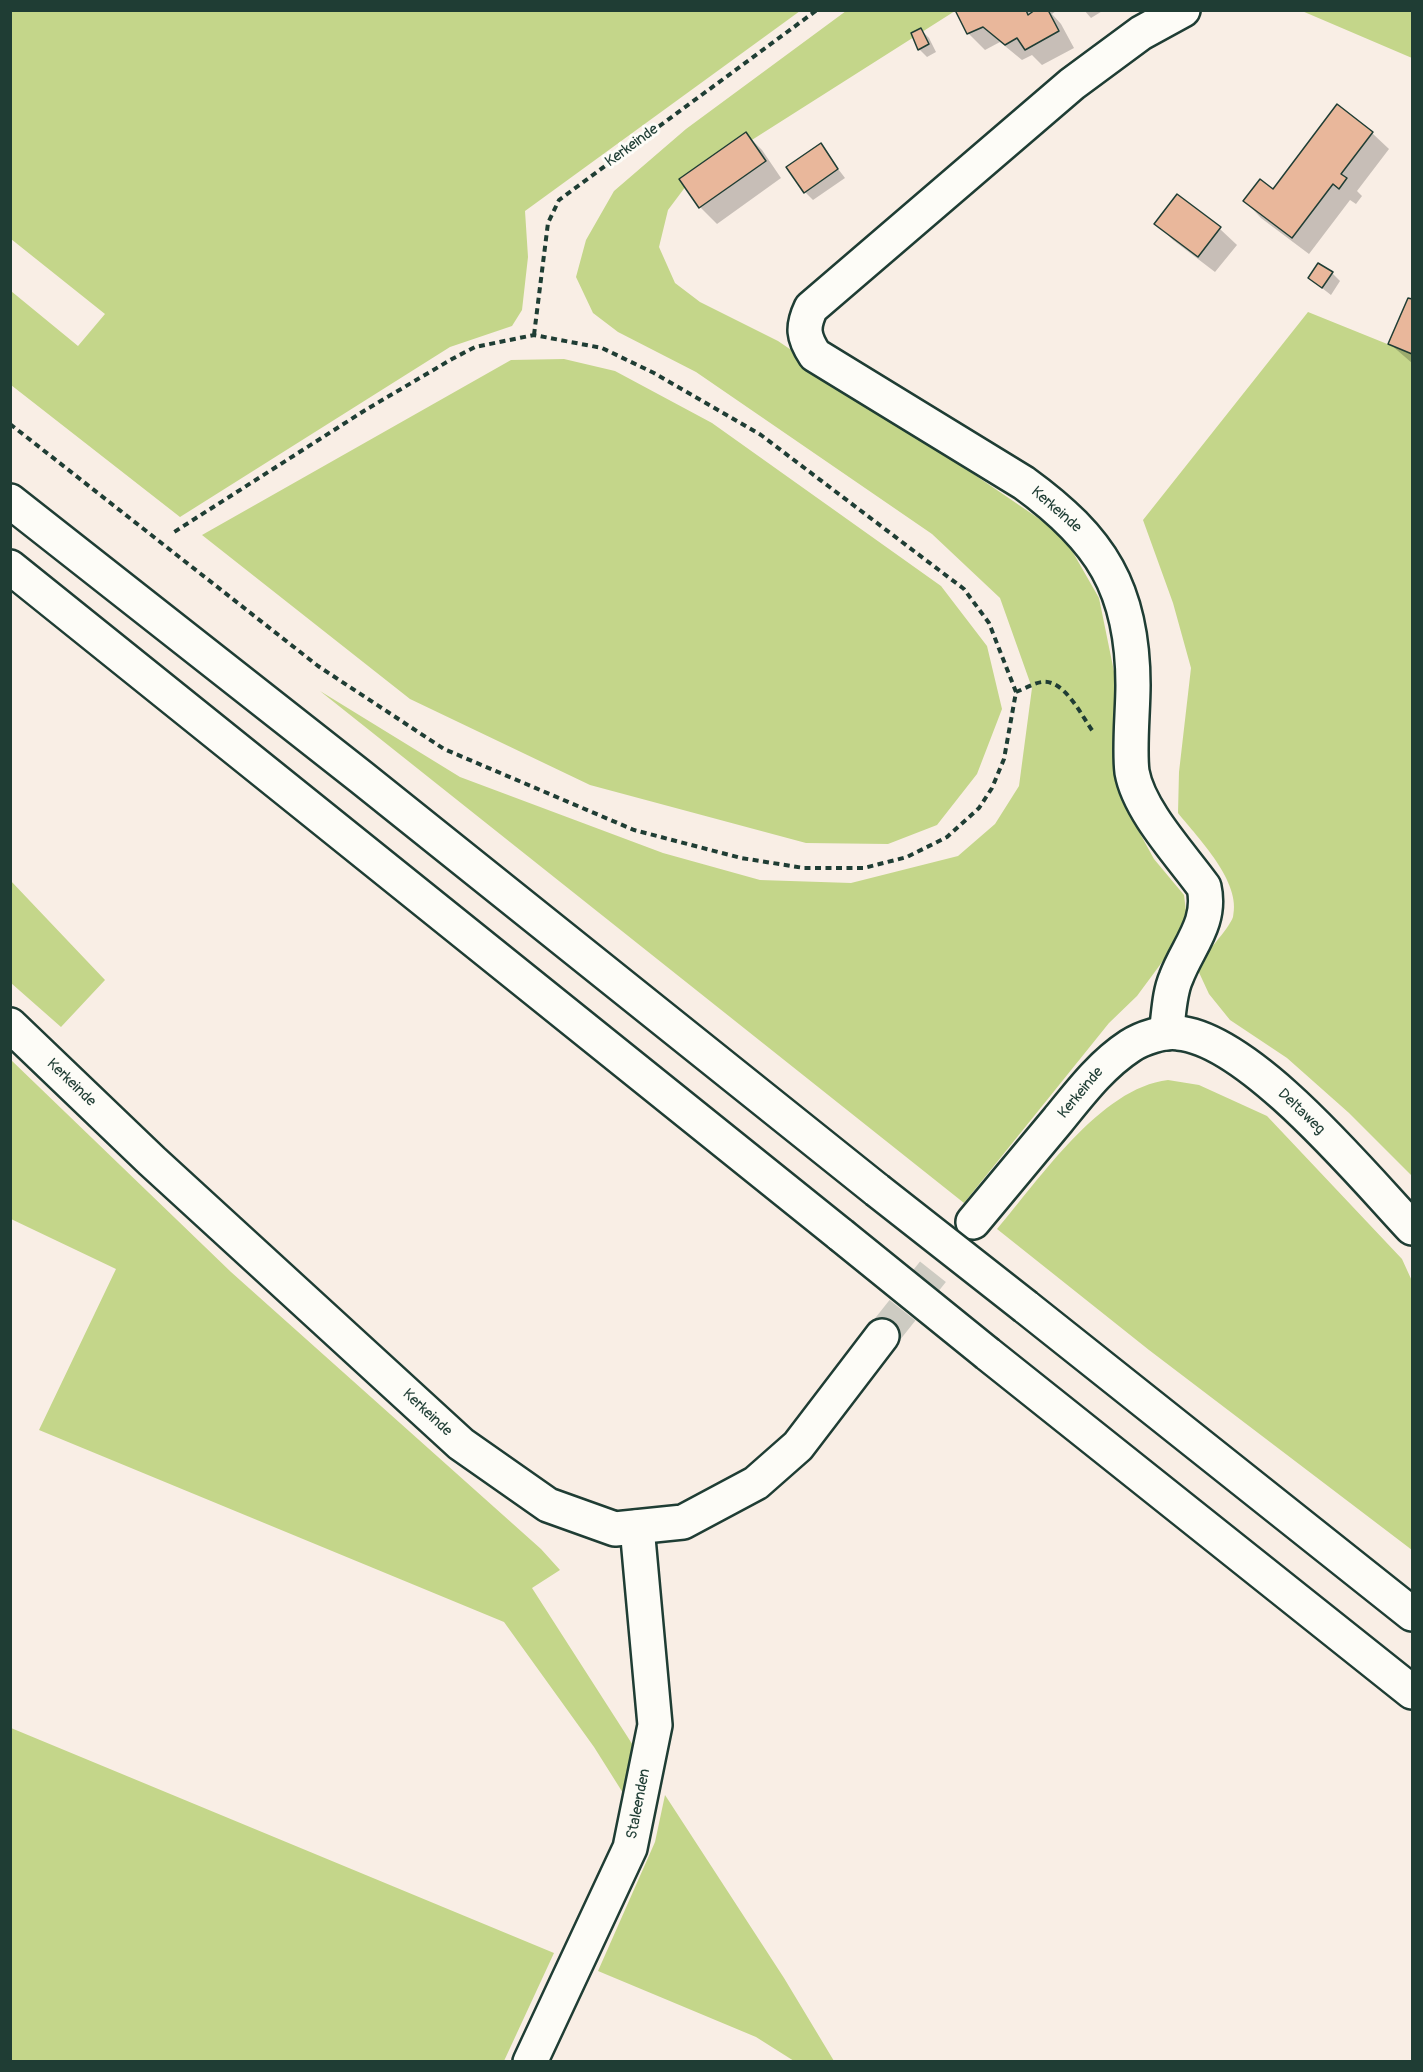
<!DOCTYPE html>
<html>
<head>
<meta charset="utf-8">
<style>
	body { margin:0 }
	#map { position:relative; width:1423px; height:2072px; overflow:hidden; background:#f9eee5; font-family:Pangolin,sans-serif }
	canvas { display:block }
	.frame { position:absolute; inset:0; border:12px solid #1f3d34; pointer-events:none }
</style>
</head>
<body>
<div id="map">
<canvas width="1423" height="2072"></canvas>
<div class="frame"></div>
</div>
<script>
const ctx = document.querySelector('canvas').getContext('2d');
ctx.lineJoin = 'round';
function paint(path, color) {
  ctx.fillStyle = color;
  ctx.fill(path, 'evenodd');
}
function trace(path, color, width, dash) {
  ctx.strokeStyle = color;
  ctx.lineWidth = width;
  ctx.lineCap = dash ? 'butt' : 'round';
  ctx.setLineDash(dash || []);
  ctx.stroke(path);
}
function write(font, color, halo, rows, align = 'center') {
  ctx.font = font + ' Pangolin,sans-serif';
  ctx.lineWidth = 6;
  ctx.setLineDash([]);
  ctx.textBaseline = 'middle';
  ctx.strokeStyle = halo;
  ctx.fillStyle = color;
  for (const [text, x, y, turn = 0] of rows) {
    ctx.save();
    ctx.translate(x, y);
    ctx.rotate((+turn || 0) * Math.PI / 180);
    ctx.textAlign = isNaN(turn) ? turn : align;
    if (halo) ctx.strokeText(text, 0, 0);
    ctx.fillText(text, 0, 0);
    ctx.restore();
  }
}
const green = new Path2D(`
	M10 11 11 10 800 11 525 211 528 257 522 310 512 326 450 347 180 517 11 385V291L78 346 105 314 11 239Z
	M846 11H955L692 178 668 210 659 247 675 283 700 302 778 341 1063 535 1099 598 1119 696 1126 808 1154 859 1184 895 1188 927 1137 996 1109 1023 964 1203 320 691 460 777 663 853 760 880 851 883 958 856 995 824 1019 786 1032 688 1000 598 932 534 696 372 618 332 593 313 576 277 586 240 614 191 686 129Z
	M1302 11H1412V58Z
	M1308 312 1412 354V1176L1349 1113 1287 1058 1230 1020 1209 994 1196 966C1204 955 1229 929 1233 917 1242 882 1198 838 1178 813L1179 772 1191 668 1173 603 1143 520Z
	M564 359 615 371 712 423 941 586 987 646 1002 709 977 774 937 825 888 844 806 843 590 785 410 699 202 535 511 360Z
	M10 880 105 980 61 1027 11 983Z
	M10 1059 231 1272 541 1549 560 1570 532 1588 636 1750 623 1793 594 1747 504 1622 39 1430 116 1269 11 1219Z
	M1168 1080 1199 1085 1267 1116 1402 1259 1412 1281V1550L1149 1350 997 1229C1040 1179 1100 1088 1168 1080Z
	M11 1728 554 1953 504 2061H11Z
	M665 1795 784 1978 834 2061H794L756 2037 598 1971 655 1842Z`);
const shadow = new Path2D(`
	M956 10H1057L1052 14 1061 24 1074 48 1042 65 1032 55 1022 60 1000 42 985 50 969 34Z
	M1084 10H1104L1091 18Z
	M921 30 929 38 936 52 927 57 919 49Z
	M1372 133 1389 149 1357 191 1362 196 1356 204 1350 200 1309 254 1261 218 1245 201 1274 191Z
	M746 134 762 150 781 178 717 224 700 207 681 179Z
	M820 145 845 178 813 200 805 192Z
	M1177 196 1220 229 1237 245 1215 272 1173 240 1156 223Z
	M1332 273 1340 281 1331 295 1309 278Z
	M1409 299 1412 301V363L1390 344Z`);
const building = new Path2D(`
	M955 10H1026L1028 15 1035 10H1048L1059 31 1025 50 1017 38 1005 45 983 27 967 34Z
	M921 28 929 44 918 50 911 33Z
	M1337 104 1373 132 1341 174 1347 178 1339 189 1333 184 1292 238 1243 201 1260 179 1273 189Z
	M746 132 766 161 699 208 679 179Z
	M821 143 838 169 804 193 786 167Z
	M1177 194 1221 227 1198 257 1154 224Z
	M1318 263 1333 272 1322 288 1308 278Z
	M1408 298 1412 299V354L1388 344Z`);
const tertiaryTunnel = new Path2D(`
	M882 1336 970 1225`);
const path = new Path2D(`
	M534 335 548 223 559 200 817 10
	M10 424 318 666 444 749 634 830 741 858 804 868H864L907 857 947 837 979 808 992 788 1004 759 1016 692 989 623 964 589 761 435 654 373 602 348 534 335 475 347 452 359 367 409 171 534
	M1016 692C1024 689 1034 683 1042 682 1065 679 1082 717 1094 733`);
const minor = new Path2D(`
	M1166 1033C1169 1015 1169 994 1176 978 1188 946 1212 923 1204 887 1181 855 1139 811 1132 772 1129 748 1133 711 1133 685 1133 589 1101 539 1024 483L815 355C803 337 802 327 811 308L1072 84 1141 33 1183 10
	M530 2062 630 1848 655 1725 637 1527`);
const tertiary = new Path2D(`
	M10 1025 152 1161 461 1444 548 1505 615 1529 683 1522 756 1483 798 1446 882 1336
	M973 1222C1001 1188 1030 1154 1058 1120 1080 1093 1101 1065 1130 1046 1142 1038 1164 1031 1178 1033 1250 1039 1363 1176 1412 1228`);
const motorway = new Path2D(`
	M10 501 361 777 877 1190
	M10 567 841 1235
	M1026 1307 1412 1614
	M988 1354 1412 1692`);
const motorwayBridge = new Path2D(`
	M877 1190 1026 1307
	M841 1235 988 1354`);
const streetNames = [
	["Kerkeinde",632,146,-36],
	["Kerkeinde",1056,510,41],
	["Kerkeinde",71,1083,44],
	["Kerkeinde",1081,1093,-50],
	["Deltaweg",1301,1112,44],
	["Kerkeinde",427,1413,43],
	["Staleenden",639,1804,-79]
];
paint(green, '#c4d68a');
paint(shadow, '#0003');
paint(building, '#e9b79b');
trace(building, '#1f3d34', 1.5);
trace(tertiaryTunnel, '#cdcbc2', 33, [33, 16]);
trace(minor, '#1f3d34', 38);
trace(tertiary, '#1f3d34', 38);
trace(motorway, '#1f3d34', 38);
trace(path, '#1f3d34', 4, [6, 4.5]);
trace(minor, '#fdfcf7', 33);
trace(tertiary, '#fdfcf7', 33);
trace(motorway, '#fdfcf7', 33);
trace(motorwayBridge, '#1f3d34', 38, []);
trace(motorwayBridge, '#fdfcf7', 33);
write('15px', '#1f3d34', '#fdfcf7', streetNames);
</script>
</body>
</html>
